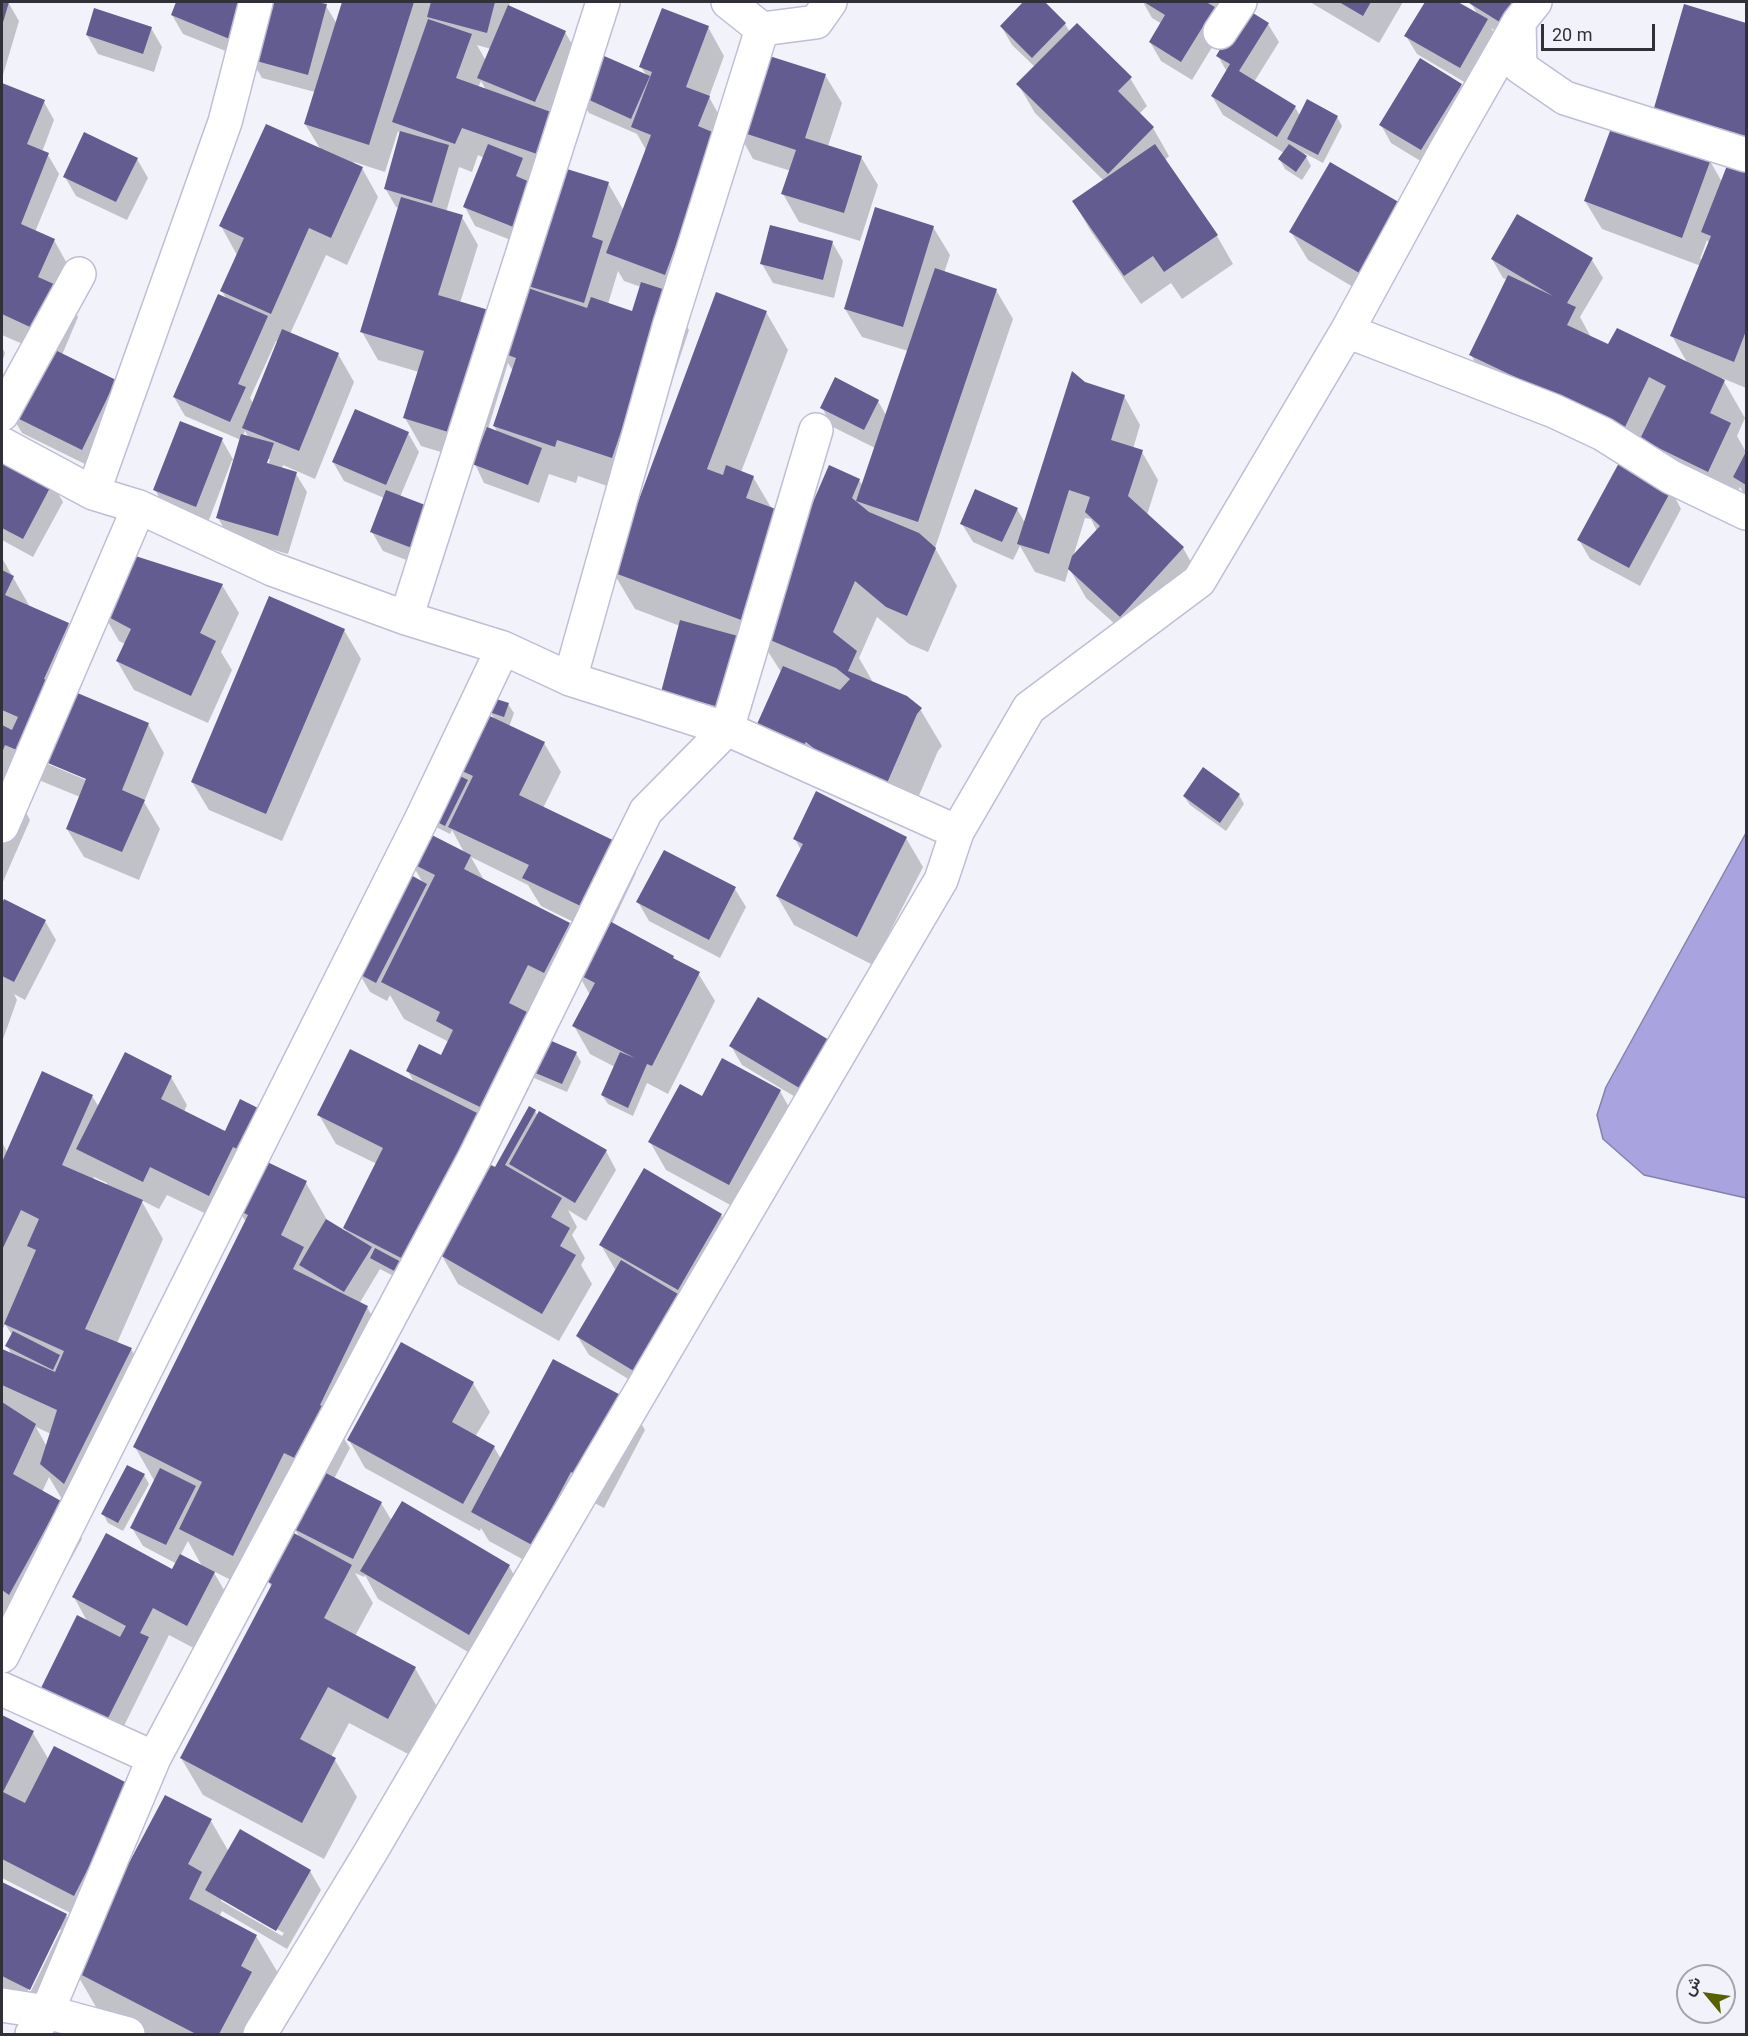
<!DOCTYPE html>
<html>
<head>
<meta charset="utf-8">
<style>
	body { margin:0 }
	#map { position:relative; width:1748px; height:2036px; overflow:hidden; background:#f2f2fb; font-family:Roboto,Vazirmatn,sans-serif }
	canvas { display:block }
	.frame { position:absolute; inset:0; border:3px solid #313039; pointer-events:none }
	.north { position:absolute; left:1676px; top:1964px; width:60px; height:60px; box-sizing:border-box; background:#f2f2fb; border:2px solid #a5a4ad; border-radius:50%; rotate:299deg; font-size:16px; font-weight:700; line-height:24px; text-align:center; color:#313039 }
	.north::after { content:''; display:block; margin:auto; width:21px; height:27px; background:#576100; clip-path:polygon(50% 0,100% 100%,50% 72%,0 100%) }
	.scale { position:absolute; left:1541px; top:24px; width:114px; height:27px; box-sizing:border-box; border:3px solid #313039; border-top:0; padding-left:8px; font-size:18px; line-height:21px; white-space:nowrap; color:#313039; -webkit-text-stroke:4px #f2f2fb; paint-order:stroke }
</style>
</head>
<body>
<div id="map">
<canvas width="1748" height="2036"></canvas>
<div class="frame"></div>
<div class="north">ش</div>
<div class="scale">20 m</div>
</div>
<script>
const ctx = document.querySelector('canvas').getContext('2d');
ctx.lineJoin = 'round';
function paint(path, color) {
  ctx.fillStyle = color;
  ctx.fill(path, 'evenodd');
}
function trace(path, color, width, dash) {
  ctx.strokeStyle = color;
  ctx.lineWidth = width;
  ctx.lineCap = dash ? 'butt' : 'round';
  ctx.setLineDash(dash || []);
  ctx.stroke(path);
}
const water = new Path2D(`
	M1746 833V1198L1644 1175 1603 1139 1597 1115 1606 1087Z`);
const shadow = new Path2D(`
	M2 2H8L19 21 3 75H2Z
	M178 2H255L243 58 183 34 172 15Z
	M267 2H311L326 6 337 24 344 2H510L509 7 565 32 576 51 550 112 558 168 608 183 624 211 646 150 637 134 589 113 578 94 647 76 641 67 708 27 724 56 709 97 725 126 671 299 689 330 634 495 578 476 576 483 549 474 539 503 484 483 474 462 421 446 405 418 419 372 378 360 362 332 399 208 396 207 385 188 401 135 398 131 385 172 354 162 353 164 362 168 378 197 347 265 326 255 290 334 338 354 354 382 315 479 283 465 282 468 296 474 307 492 288 554 229 537 218 518 241 440 185 416 174 397 227 300 222 291 237 255 221 226 321 150 305 124 315 92 262 78 251 59ZM477 45 491 49 486 61ZM481 81 486 90 478 88ZM478 155 484 158 465 207 475 226 531 248 497 315 460 303 478 245 462 217 446 212 459 167 472 172ZM530 174 551 181 533 178ZM618 271 624 281 641 287 632 313 608 304ZM276 341 278 342 253 403 250 398ZM508 363 513 371 494 426 498 433 488 429ZM245 431 249 438 243 436ZM267 459H270L266 471Z
	M1026 2H1043L1065 24 1070 32 1130 78 1147 106 1139 114 1153 128 1169 156 1165 160 1217 236 1233 264 1182 299 1171 283 1141 304 1090 230 1074 202 1104 181 1035 113 1018 84 1035 67 1012 45 1001 26Z
	M1143 2H1259L1252 14 1268 24 1279 42 1254 82 1295 107 1300 116 1337 117 1342 126 1323 163 1304 153 1311 166 1302 180 1285 169 1280 160 1284 153 1223 115 1212 96 1227 72 1218 56 1233 31 1225 26 1192 80 1161 61 1150 42 1162 24 1152 18Z
	M1310 2H1403L1379 43Z
	M1426 2H1455L1478 15 1471 3 1472 2H1542L1517 44 1491 28 1498 39 1471 86 1417 54 1406 36Z
	M1685 6 1746 24V158L1672 136 1655 107Z
	M151 28 162 47 154 72 98 54 87 35Z
	M1421 60 1461 85 1472 104 1432 168 1391 143 1381 125Z
	M825 75 842 103 828 146 861 157 878 185 860 241 799 222 783 194 791 171 753 159 737 130Z
	M2 85 44 102 54 120 42 152 48 155 59 174 35 232 54 240 70 269 62 288 78 317 62 355 115 381 126 400 93 468 22 433 11 414 41 352 2 335Z
	M137 159 148 178 127 220 76 196 65 177Z
	M1710 161 1722 182 1746 167V388L1722 378 1745 418 1737 436 1746 452V497L1740 487 1730 508 1492 392 1471 355 1507 280 1503 278 1492 259 1592 260 1603 278 1580 317 1592 339 1609 346 1688 364 1672 336 1701 266 1602 229 1585 201ZM1707 240 1710 244 1703 260 1700 259Z
	M1331 164 1378 302 1308 260 1291 232Z
	M933 227 950 255 944 273 996 290 1013 319 935 548 957 586 928 652 909 644 877 617 859 658 874 684 920 709 942 746 938 751 906 826 828 778 820 789 777 770 755 733 781 672 767 650 737 727 674 710 680 626 635 609 613 572 766 312 788 350 741 472 753 477 772 509 799 540 859 480 863 486 875 448 833 427 822 408 878 401 886 415 908 351 862 337 845 309Z
	M832 242 843 261 834 298 773 283 762 264Z
	M2 347 5 353 2 363Z
	M1084 384 1124 396 1140 425 1133 449 1142 452 1158 480 1147 515 1183 548 1199 576 1137 644 1086 598 1069 568 1065 582 1035 572 1020 546 1013 560 973 542 962 524 1017 509 1025 523ZM1085 518 1091 519 1097 531 1073 557Z
	M408 433 419 452 400 497 427 568 383 551 372 532 384 498 344 481 333 462Z
	M222 440 234 461 232 460 207 525 166 509 155 490Z
	M2 457 52 483 63 502 33 557 2 540Z
	M1671 490 1681 509 1640 586 1590 559 1579 540Z
	M2 558 30 607 68 624 89 661 75 694 148 724 164 753 144 802 160 829 139 880 84 857 67 829 80 797 29 776 19 799 30 820 2 884ZM29 753 94 780 93 783 29 756Z
	M222 585 239 613 221 652 232 670 208 723 134 690 117 661 125 644 119 641 103 613Z
	M344 630 361 659 282 841 209 810 192 782Z
	M508 704 514 713 509 727 544 743 561 772 543 808 620 845 636 873 612 924 673 957 676 962 698 973 715 1001 668 1094 647 1083 633 1116 608 1104 602 1095 615 1067 590 1054 574 1026 590 995 581 979 540 1038 576 1053 581 1062 567 1092 534 1078 501 1144 494 1140 456 1224 535 1111 538 1116 606 1151 616 1170 586 1221 568 1210 577 1227 572 1235 585 1258 581 1265 592 1284 559 1341 458 1284 441 1254 424 1289 404 1279 403 1281 380 1269 359 1304 367 1307 388 1345 343 1437 350 1448 334 1479 381 1503 392 1521 509 1566 525 1595 485 1662 378 1599 365 1575 364 1577 355 1573 373 1603 355 1636 415 1668 436 1705 410 1755 349 1723 331 1757 335 1760 357 1797 324 1859 203 1795 181 1758 272 1588 268 1581 300 1538 294 1528 255 1592 213 1571 231 1602 203 1653 169 1635 116 1742 52 1711 88 1623 74 1597 173 1571 177 1564 143 1546 132 1528 155 1482 135 1447 246 1222 238 1209 225 1223 167 1195 159 1209 141 1200 163 1239 117 1343 131 1349 152 1386 63 1501 49 1477 42 1492 60 1502 82 1539 31 1631 2 1645V1350L12 1355 7 1346 12 1335 5 1324 2 1331V1142L7 1152 92 1096 99 1107 171 1077 187 1105 184 1112 225 1133 263 1112 279 1141 267 1164 306 1183 327 1220 348 1234 344 1228 377 1164 336 1144 319 1115 415 1084 408 1071 442 1057 449 1042 404 1019 390 995 387 1001 370 992 359 973 423 883 411 862 465 854 452 830 450 834 432 825 453 766 495 720 490 712ZM471 857 528 885 541 906 598 934 587 955 569 924 485 882ZM94 1177 107 1183 106 1186 93 1180ZM36 1427 51 1434 47 1447ZM188 1541 203 1568 180 1556Z
	M1203 769 1239 795 1244 804 1226 831 1190 805 1184 796Z
	M906 838 923 867 873 965 794 925 777 896 801 850 795 839Z
	M735 889 746 907 720 958 649 921 638 902Z
	M4 901 45 921 56 940 25 1000 14 994 17 1000 2 1042V906Z
	M731 1046 839 1060 812 1107 742 1065Z
	M780 1091 796 1120 745 1213 666 1170 650 1142 702 1098Z
	M721 1215 737 1243 648 1391 589 1355 578 1337 616 1271 601 1245Z
	M473 1383 490 1412 475 1437 494 1447 501 1459 629 1402 645 1430 604 1508 587 1499 548 1573 489 1541 481 1528 480 1531 365 1468 349 1440Z
	M144 1475 149 1484 123 1531 108 1523 103 1514Z
	M2 1717 33 1733 49 1760 130 1786 90 1923 2 1878Z
	M211 1821 229 1852 310 1871 321 1890 287 1949 222 1911 219 1917 256 1936 278 1973 260 2034H148L96 2007 74 1969ZM221 1897 284 1933 282 1936 221 1901Z
	M2 1883 66 1915 83 1944 46 2017 2 1995ZM58 1930H61L28 1997 25 1996Z`);
const building = new Path2D(`
	M2 2H9L2 26Z
	M176 2H248L232 40 171 15Z
	M265 2H316L327 4 308 75 249 59Z
	M342 2H414L369 145 304 124Z
	M431 2H495L487 33 427 17Z
	M1023 2H1045L1066 23 1032 58 1000 26Z
	M1144 2H1206L1215 7 1181 62 1149 42 1165 15Z
	M1339 2H1371L1363 16Z
	M1425 2H1458L1488 19 1460 68 1404 36Z
	M1470 2H1520L1506 26 1469 3Z
	M1684 4 1746 23V136L1654 108Z
	M508 5 566 31 535 102 477 78Z
	M94 8 152 27 143 54 86 35Z
	M662 8 709 26 686 87 710 96 698 126 717 134 665 275 606 253 651 135 631 127 652 72 639 67Z
	M1245 8 1269 23 1239 71 1296 106 1277 137 1211 96 1230 64 1216 56Z
	M428 19 472 34 456 78 551 112 537 154 462 128 455 144 392 122Z
	M1077 23 1132 77 1118 91 1154 127 1108 174 1016 84Z
	M595 52 650 76 631 119 576 94Z
	M760 53 826 74 805 138 862 156 844 213 781 194 796 150 735 130Z
	M1420 58 1462 84 1421 150 1379 125Z
	M2 83 45 100 27 144 49 153 21 224 55 239 38 277 63 288 43 333 2 314Z
	M1307 99 1338 116 1318 155 1287 139Z
	M1613 123 1711 159 1682 238 1584 201Z
	M266 124 363 167 331 238 309 228 271 314 220 291 244 238 219 226Z
	M400 131 449 145 432 203 384 189Z
	M84 132 138 158 116 202 63 177Z
	M488 144 523 158 516 176 539 186 521 230 463 207Z
	M1155 144 1218 235 1164 272 1153 256 1124 276 1072 201Z
	M1289 144 1307 156 1296 172 1278 159Z
	M1730 158 1746 165V331L1734 362 1670 336 1711 236 1701 232Z
	M1330 162 1402 204 1361 274 1289 232Z
	M554 165 609 182 592 237 603 241 584 303 518 283Z
	M401 197 463 215 438 295 499 313 461 436 403 418 424 351 360 332Z
	M875 207 934 226 903 327 844 309Z
	M1517 214 1593 258 1567 303 1576 307 1567 325 1608 344 1617 328 1725 380 1710 413 1731 423 1708 472 1640 439 1666 386 1649 377 1624 429 1469 355 1508 275 1553 296 1491 259Z
	M770 225 833 241 823 280 760 264Z
	M935 268 997 289 918 522 856 501Z
	M641 282 669 291 612 458 557 440 555 447 493 426 516 358 500 352 522 286 587 308 591 297 632 311Z
	M716 292 767 311 707 469 723 475 726 465 754 476 746 498 784 512 744 621 612 572Z
	M218 294 268 316 238 384 246 387 230 422 173 397Z
	M282 329 339 353 299 451 242 428Z
	M43 344 116 380 82 450 9 414Z
	M1072 371 1085 382 1125 395 1111 440 1143 450 1128 496 1184 547 1120 617 1068 569 1072 556 1100 526 1085 512 1090 497 1069 490 1049 554 1017 544Z
	M835 377 879 400 864 430 820 408Z
	M355 409 409 432 386 485 332 462Z
	M180 421 223 438 196 507 153 490Z
	M487 427 542 448 528 485 472 464Z
	M241 434 274 443 267 463 297 472 278 536 216 518Z
	M1746 452V485L1733 477Z
	M2 455 53 482 23 539 2 528Z
	M1620 461 1672 489 1629 568 1577 540Z
	M829 465 860 479 852 498 869 512 919 533 936 548 907 616 886 607 855 581 833 632 857 651 848 671 907 696 922 708 917 714 884 790 843 772 806 742 798 752 753 733 783 666 840 690 850 679 836 668 756 634Z
	M975 489 1018 508 1002 542 960 524Z
	M386 490 433 508 417 550 370 532Z
	M126 553 223 584 200 633 216 641 191 696 116 661 131 629 101 613Z
	M2 570 14 576 5 595 69 623 44 679 149 723 122 790 145 800 122 852 66 829 86 779 5 745 2 753V725L12 730 18 717 2 710Z
	M269 596 345 629 266 814 191 782Z
	M680 620 745 638 727 709 661 692Z
	M493 698 509 703 504 717 489 712Z
	M477 710 545 742 519 795 621 844 589 910 522 878 529 865 448 827 473 776 451 766Z
	M1203 767 1240 794 1220 823 1183 796Z
	M448 770 468 780 445 826 425 816Z
	M816 791 907 837 857 937 776 896 803 844 793 839Z
	M424 831 471 855 464 869 570 923 544 973 528 965 509 1003 527 1012 480 1107 406 1071 419 1044 441 1055 453 1030 436 1021 440 1012 381 982 435 875 409 862Z
	M664 850 736 887 709 940 636 902Z
	M409 874 427 884 376 983 357 973Z
	M4 899 46 920 14 982 2 976V903Z
	M604 918 674 956 673 958 700 972 652 1066 647 1064 628 1108 601 1095 620 1052 635 1058 572 1026 595 983 576 973Z
	M758 997 829 1040 801 1089 729 1046Z
	M540 1036 577 1052 562 1084 526 1069Z
	M350 1049 481 1115 407 1261 343 1228 383 1148 317 1115Z
	M125 1052 172 1076 161 1099 225 1131 240 1099 264 1111 243 1152 233 1147 209 1196 150 1167 143 1182 76 1149Z
	M722 1058 781 1090 729 1185 648 1142 680 1084 702 1096Z
	M42 1071 93 1095 62 1165 143 1200 85 1329 132 1348 64 1484 40 1464 57 1410 2 1385V1349L55 1372 64 1351 4 1324 36 1250 27 1246 39 1219 21 1210 2 1250V1162Z
	M529 1106 536 1110 505 1165 562 1198 551 1217 570 1228 560 1246 576 1255 542 1314 440 1255 491 1165 495 1167Z
	M539 1111 607 1150 575 1203 509 1164Z
	M261 1159 307 1181 281 1235 304 1247 293 1269 368 1306 320 1405 329 1410 303 1462 284 1453 233 1556 179 1529 202 1482 133 1447 248 1215 236 1209Z
	M644 1168 722 1214 678 1290 599 1245Z
	M326 1219 372 1247 344 1292 299 1265Z
	M375 1248 403 1263 398 1273 370 1258Z
	M621 1260 683 1297 637 1373 576 1336Z
	M13 1331 60 1355 53 1370 5 1346Z
	M401 1342 474 1382 452 1422 495 1446 463 1504 347 1440Z
	M553 1359 630 1400 587 1480 571 1472 532 1545 471 1512Z
	M2 1402 36 1424 13 1474 61 1501 9 1595 2 1590Z
	M127 1465 145 1474 118 1523 101 1514Z
	M160 1468 196 1486 166 1545 130 1528Z
	M322 1471 382 1502 353 1559 292 1528Z
	M402 1501 510 1565 469 1635 360 1571Z
	M292 1532 352 1565 324 1618 416 1667 388 1719 328 1687 300 1739 336 1758 302 1823 180 1758 272 1584 266 1581Z
	M106 1533 172 1569 180 1554 215 1572 187 1626 153 1608 140 1633 149 1637 105 1724 39 1692 77 1615 120 1637 126 1626 72 1597Z
	M2 1715 34 1731 3 1792 25 1803 54 1746 131 1785 74 1896 2 1859Z
	M165 1795 212 1819 188 1864 202 1872 189 1899 257 1935 241 1966 252 1972 219 2034H196L72 1970Z
	M240 1829 311 1870 276 1931 205 1890Z
	M2 1882 67 1914 30 1990 2 1976Z`);
const street = new Path2D(`
	M728 2 762 29 816 22 830 2
	M1535 2 1519 22 1520 67 1565 98 1746 155
	M1220 32 1240 2
	M1347 331 1554 411 1603 434 1671 477 1746 513
	M2 414 79 274
	M2 444 93 493 139 507 272 569 406 618 503 648 570 679 727 729 957 832
	M93 493 225 122 256 2
	M406 618 603 2
	M570 679 669 327 762 29
	M2 826 139 507
	M2 1656 421 820 503 648
	M2 1689 154 1758
	M2 2005 47 2012 128 2034
	M32 2034 47 2012 154 1758 474 1159 646 811 727 729 816 430
	M260 2034 370 1853 941 880 957 832 1029 708 1199 581 1347 331 1444 153 1519 22`);
paint(water, '#a9a4df');
trace(water, '#8581ad', 1.5);
paint(shadow, '#0003');
paint(building, '#625c91');
trace(street, '#bfbed5', 36);
trace(street, '#fff', 33);
</script>
</body>
</html>
